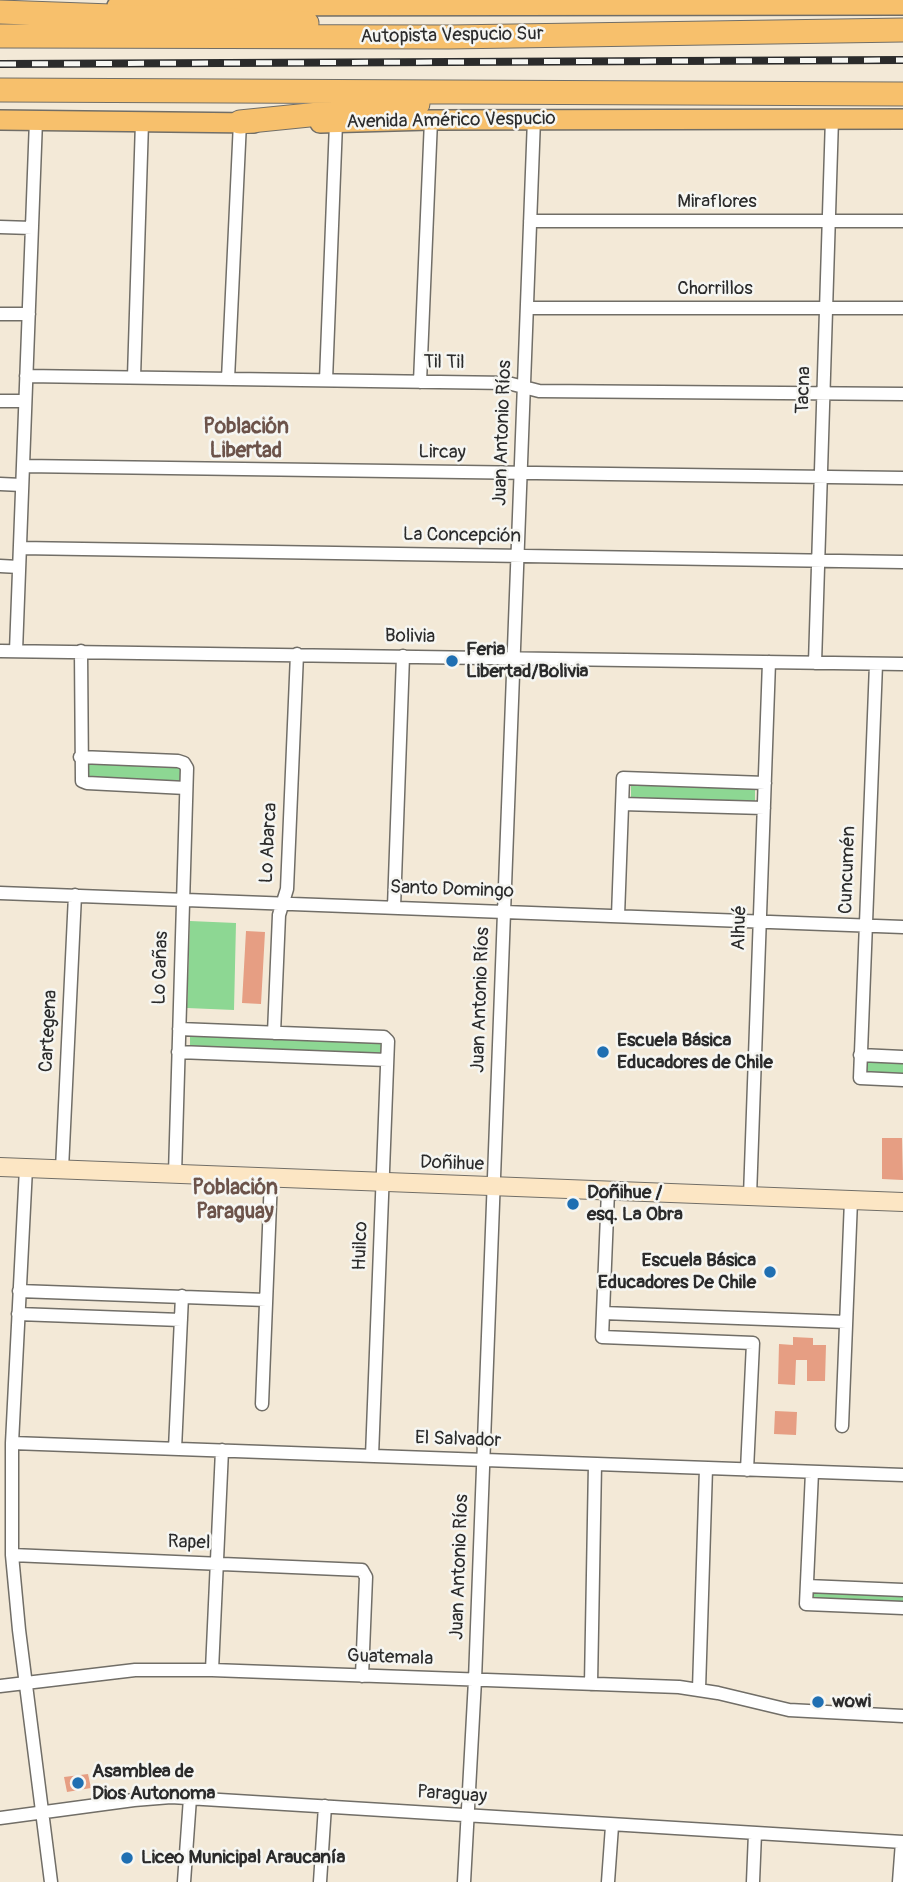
<!DOCTYPE html>
<html>
<head>
<meta charset="utf-8">
<style>
	body { margin:0 }
	canvas { display:block; background:#f3e9d7 }
</style>
</head>
<body>
<canvas width="903" height="1882"></canvas>
<script>
const ctx = document.querySelector('canvas').getContext('2d');
ctx.lineJoin = 'round';
function paint(path, color) {
  ctx.fillStyle = color;
  ctx.fill(path, 'evenodd');
}
function trace(path, color, width, dash) {
  ctx.strokeStyle = color;
  ctx.lineWidth = width;
  ctx.lineCap = dash ? 'butt' : 'round';
  ctx.setLineDash(dash || []);
  ctx.stroke(path);
}
function write(font, color, halo, rows, align = 'center') {
  ctx.font = font + ' Pangolin,sans-serif';
  ctx.lineWidth = 5;
  ctx.setLineDash([]);
  ctx.textBaseline = 'middle';
  ctx.strokeStyle = halo;
  ctx.fillStyle = color;
  for (const [text, x, y, turn = 0] of rows) {
    ctx.save();
    ctx.translate(x, y);
    ctx.rotate((+turn || 0) * Math.PI / 180);
    ctx.textAlign = isNaN(turn) ? turn : align;
    if (halo) ctx.strokeText(text, 0, 0);
    ctx.fillText(text, 0, 0);
    ctx.restore();
  }
}
const green = new Path2D(`
	M88 764 178 768 182 770V779L178 782 89 780 84 767Z
	M631 785 755 786V804L631 800Z
	M190 921 236 923 234 1010 187 1008Z
	M190 1034 383 1042V1057L190 1050Z
	M865 1059 903 1060V1076L865 1075Z
	M813 1589 903 1594V1604L813 1600Z`);
const building = new Path2D(`
	M246 931 265 932 261 1004 242 1003Z
	M882 1138H902L903 1180 882 1179Z
	M793 1337 813 1338V1345H826L825 1381H807V1360H796L795 1385 778 1384 779 1344 793 1345Z
	M775 1411 797 1412 796 1435 774 1434Z
	M88 1774 91 1788 67 1792 64 1777Z`);
const street = new Path2D(`
	M530 221H903
	M0 227 32 228
	M527 308H903
	M0 314H29
	M26 376 508 383 539 391 903 394
	M134 377 142 122
	M228 379 240 122
	M326 380 336 123
	M420 382 431 120
	M0 401H25
	M23 466 903 478
	M0 484 22 485
	M20 548 903 562
	M0 566 19 567
	M0 651 903 664
	M16 651 36 120
	M81 651 82 781 87 783 186 788
	M815 663 832 118
	M876 664 860 1078 903 1080
	M80 757 178 761 184 763 187 768 175 1174
	M622 804 764 808
	M0 893 903 927
	M394 907 403 656
	M618 916 623 778 765 783
	M179 1029 384 1037 388 1041 372 1456
	M274 1033 279 915 287 889 297 654
	M178 1052 387 1060
	M860 1055 903 1057
	M26 1168 12 1443V1555L19 1630 51 1882
	M62 1169 75 895
	M608 1191 602 1337 753 1343 747 1470
	M750 1196 769 662
	M19 1291 266 1300
	M603 1313 846 1322
	M18 1314 181 1320
	M262 1404 271 1178
	M842 1426 851 1200
	M12 1443 903 1475
	M175 1449 182 1296
	M812 1472 806 1604 903 1608
	M12 1555 362 1570 366 1577 362 1676
	M807 1586 903 1590
	M212 1670 222 1450
	M591 1684 595 1464
	M0 1686 135 1670H212L679 1687 718 1693 789 1710 903 1716
	M699 1689 706 1468
	M0 1818 134 1800 171 1797 903 1842
	M184 1882 190 1798
	M320 1882 325 1806
	M464 1882 475 1680 534 119
	M608 1882 612 1826
	M753 1882 755 1833
	M899 1882 902 1842`);
const secondary = new Path2D(`
	M0 1167 903 1202`);
const primary = new Path2D(`
	M117 6 903 5
	M0 120 254 123
	M320 123 431 120 903 119`);
const highway = new Path2D(`
	M0 12 307 23
	M0 36 449 37 903 30
	M0 90 903 94
	M240 122 418 104`);
const rail = new Path2D(`
	M0 64 903 60`);
const markers = [
	[452,661,7,"#1f6fb2"],
	[603,1052,7,"#1f6fb2"],
	[573,1204,7,"#1f6fb2"],
	[770,1272,7,"#1f6fb2"],
	[818,1702,7,"#1f6fb2"],
	[78,1783,7,"#1f6fb2"],
	[127,1858,7,"#1f6fb2"]
];
const streetNames = [
	["Autopista Vespucio Sur",452,36,-1],
	["Avenida Américo Vespucio",451,121,-1],
	["Miraflores",717,202],
	["Chorrillos",715,289],
	["Til Til",444,363,1],
	["Tacna",804,390,-88],
	["Juan Antonio Ríos",503,433,-88],
	["Lircay",442,453,1],
	["La Concepción",462,536,1],
	["Bolivia",410,637,1],
	["Lo Abarca",269,843,-87],
	["Cuncumén",848,870,-88],
	["Santo Domingo",452,890,2],
	["Alhué",740,928,-88],
	["Lo Cañas",161,968,-88],
	["Juan Antonio Ríos",481,1000,-88],
	["Cartegena",49,1031,-87],
	["Doñihue",452,1164,2],
	["Huilco",361,1246,-88],
	["El Salvador",458,1440,2],
	["Rapel",189,1543,2],
	["Juan Antonio Ríos",460,1567,-88],
	["Guatemala",390,1658,2],
	["Paraguay",452,1795,4]
];
const poiNames = [
	["Feria",466,650],
	["Libertad/Bolivia",466,672],
	["Escuela Básica",617,1041],
	["Educadores de Chile",617,1063],
	["Doñihue /",587,1193],
	["esq. La Obra",587,1215],
	["Escuela Básica",756,1261,"right"],
	["Educadores De Chile",756,1283,"right"],
	["wowi",832,1702],
	["Asamblea de",92,1772],
	["Dios Autonoma",92,1794],
	["Liceo Municipal Araucanía",141,1858]
];
const neighbourhoodNames = [
	["Población",246,428],
	["Libertad",246,452],
	["Población",235,1189],
	["Paraguay",235,1213]
];
paint(green, '#8dd793');
paint(building, '#e69e83');
trace(street, '#716e67', 15);
trace(secondary, '#716e67', 20);
trace(primary, '#716e67', 22);
trace(highway, '#716e67', 25);
trace(street, '#fff', 12);
trace(secondary, '#fce6c4', 18);
trace(primary, '#f7c06c', 19);
trace(highway, '#f7c06c', 23);
trace(rail, '#2b2b2b', 8);
trace(rail, '#f6f6f2', 5, [16]);
for (const [x, y, r, color] of markers) {
  const dot = new Path2D();
  dot.arc(x, y, r, 0, 2 * Math.PI);
  ctx.fillStyle = color;
  ctx.fill(dot);
  trace(dot, '#f6f6f2', 2.5);
}
write('19px', '#2b2b2b', '#f6f6f2', streetNames);
write('bold 19px', '#2b2b2b', '#f6f6f2', poiNames, 'left');
write('bold 21px', '#6c534a', '#f6f6f2', neighbourhoodNames);
</script>
</body>
</html>
